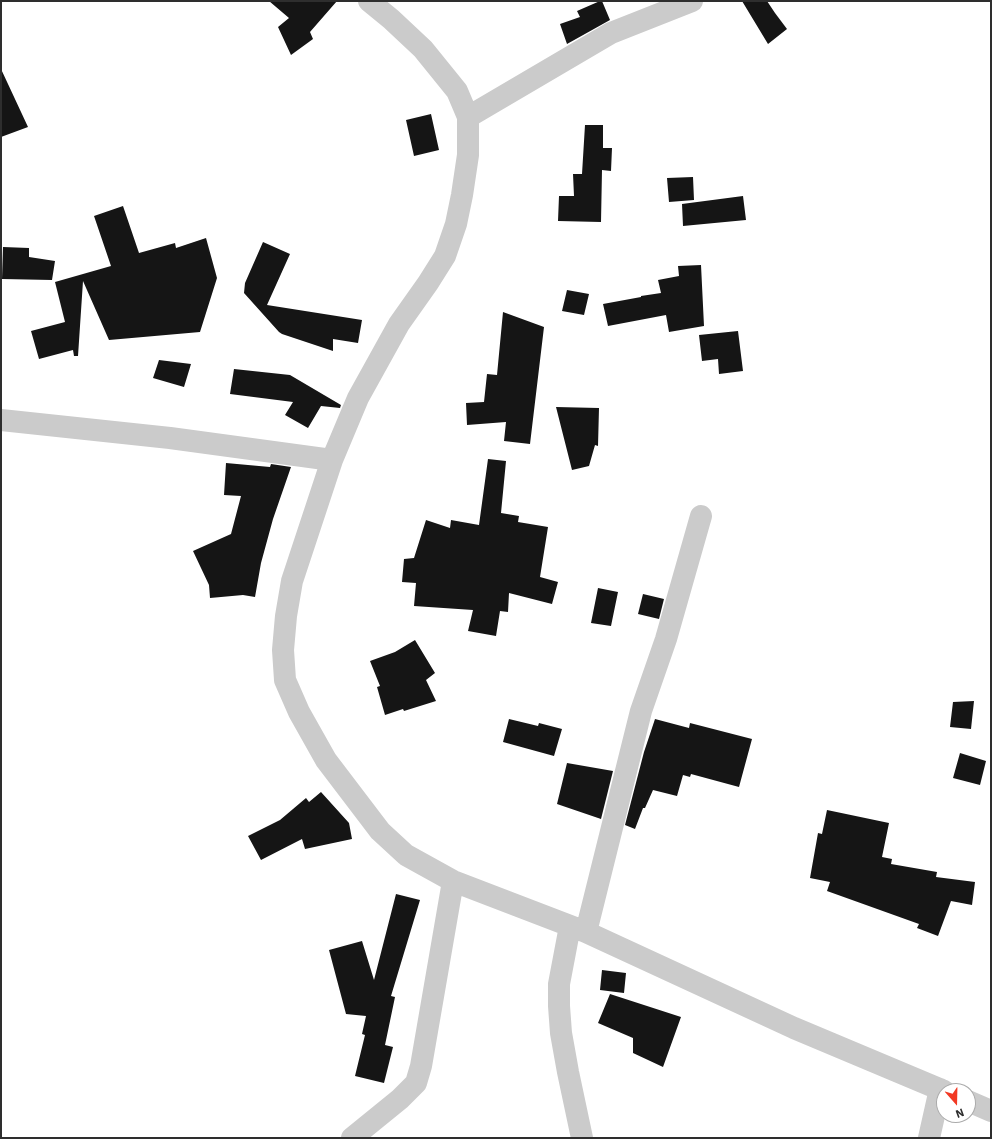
<!DOCTYPE html>
<html>
<head>
<meta charset="utf-8">
<style>
	body { margin:0 }
	#map { position:relative; width:992px; height:1139px; overflow:hidden; background:#fff; font-family:"IBM Plex Sans",sans-serif }
	canvas { display:block }
	.frame { position:absolute; inset:0; border:2px solid #2e2e2e; pointer-events:none }
	.north { position:absolute; left:936px; top:1083px; width:40px; height:40px; box-sizing:border-box; background:#fff; border:1px solid #ababab; border-radius:50%; rotate:160deg; font-size:11px; font-weight:700; line-height:16px; text-align:center; color:#2e2e2e }
	.north::after { content:''; display:block; margin:auto; width:14px; height:18px; background:#f23924; clip-path:polygon(50% 0,100% 100%,50% 72%,0 100%) }
</style>
</head>
<body>
<div id="map">
<canvas width="992" height="1139"></canvas>
<div class="frame"></div>
<div class="north">N</div>
</div>
<script>
const ctx = document.querySelector('canvas').getContext('2d');
ctx.lineJoin = 'round';
function paint(path, color) {
  ctx.fillStyle = color;
  ctx.fill(path, 'evenodd');
}
function trace(path, color, width, dash) {
  ctx.strokeStyle = color;
  ctx.lineWidth = width;
  ctx.lineCap = dash ? 'butt' : 'round';
  ctx.setLineDash(dash || []);
  ctx.stroke(path);
}
const building = new Path2D(`
	M269 1H337L310 32 313 39 291 55 278 27 289 18Z
	M600 1H602L610 20 567 44 560 24 580 17 577 11Z
	M742 1H767L775 13 787 29 768 44Z
	M1 69 28 127 1 137Z
	M431 114 439 150 414 156 406 120Z
	M585 125H603V148H612L611 171 602 170 601 222 558 221 559 196H574L573 174H582Z
	M693 177 694 200 669 202 667 178Z
	M743 196 746 220 683 226 682 204Z
	M123 206 139 253 175 243 176 248 206 238 217 278 200 332 109 340 83 281 78 356H74L73 350 39 359 31 331 65 322 55 282 111 266 94 216Z
	M263 242 290 254 267 305 362 320 358 343 333 339V351L282 334 279 332 244 293 245 283Z
	M3 247 29 248V257L55 261 52 280 2 279Z
	M701 265 704 326 669 332 666 315 608 326 603 304 641 297V296L661 293 658 280 679 276 678 266Z
	M567 290 589 294 584 315 562 311Z
	M503 312 544 327 530 444 504 441 506 422 467 425 466 403 484 402 487 374 497 375Z
	M738 331 743 371 719 374 718 359 702 361 699 335Z
	M159 360 191 364 184 387 153 378Z
	M234 369 290 375 341 405 340 408 321 406 308 428 285 415 293 402 230 394Z
	M556 407 599 408 598 446 595 445 589 466 572 470Z
	M488 459 506 461 501 513 519 516 518 522 548 527 540 577 558 582 552 604 509 593 508 612 500 611 496 636 468 631 473 610 414 606 416 583 402 582 404 559 414 558 426 520 450 528 451 520 479 525Z
	M226 463 270 467 271 464 291 467 273 519 261 563 255 597 243 595 210 598 209 585 193 551 231 534 241 496 224 495Z
	M598 588 618 592 611 626 591 623Z
	M643 594 664 599 659 619 638 614Z
	M415 640 435 673 426 680 436 701 404 711 403 709 385 715 377 687 380 686 370 661 395 652Z
	M974 701 971 729 950 727 953 702Z
	M509 719 538 726 539 723 562 729 554 756 503 742Z
	M655 719 689 728 690 723 752 739 739 787 691 774 690 777 683 775 677 796 653 790 645 808H643L635 829 625 825 644 752Z
	M960 753 986 761 980 785 953 778Z
	M567 763 613 771 601 819 557 804Z
	M321 792 349 823 352 839 305 849 302 839 261 860 248 836 280 820 306 798 309 802Z
	M827 810 889 823 882 857 892 859 891 864 937 872 936 877 975 882 972 905 951 901 938 936 917 928 919 924 827 891 830 882 810 878 818 833 822 834Z
	M396 894 420 900 391 996 395 997 385 1045 393 1047 384 1083 355 1076 365 1035 362 1034 366 1016 346 1014 329 950 362 941 374 980Z
	M602 970 626 973 624 993 600 990Z
	M610 994 681 1017 663 1067 633 1053V1038L598 1023Z`);
const minor = new Path2D(`
	M369 1 391 19 423 49 457 91 468 117V155L462 195 456 224 445 256 428 283 399 324 358 398 332 460 292 581 286 616 283 650 285 680 299 712 326 760 380 831 406 855 453 881 586 932 794 1028 944 1091
	M468 117 611 33 692 1
	M1 420 170 438 332 460
	M570 926 559 984V1006L561 1033 568 1072 582 1138
	M586 932 641 711 666 639 701 516
	M968 1101 991 1111
	M352 1138 400 1099 416 1083 421 1066 453 881
	M929 1138 940 1089`);
paint(building, '#151515');
trace(minor, '#cbcbcb', 22);
</script>
</body>
</html>
